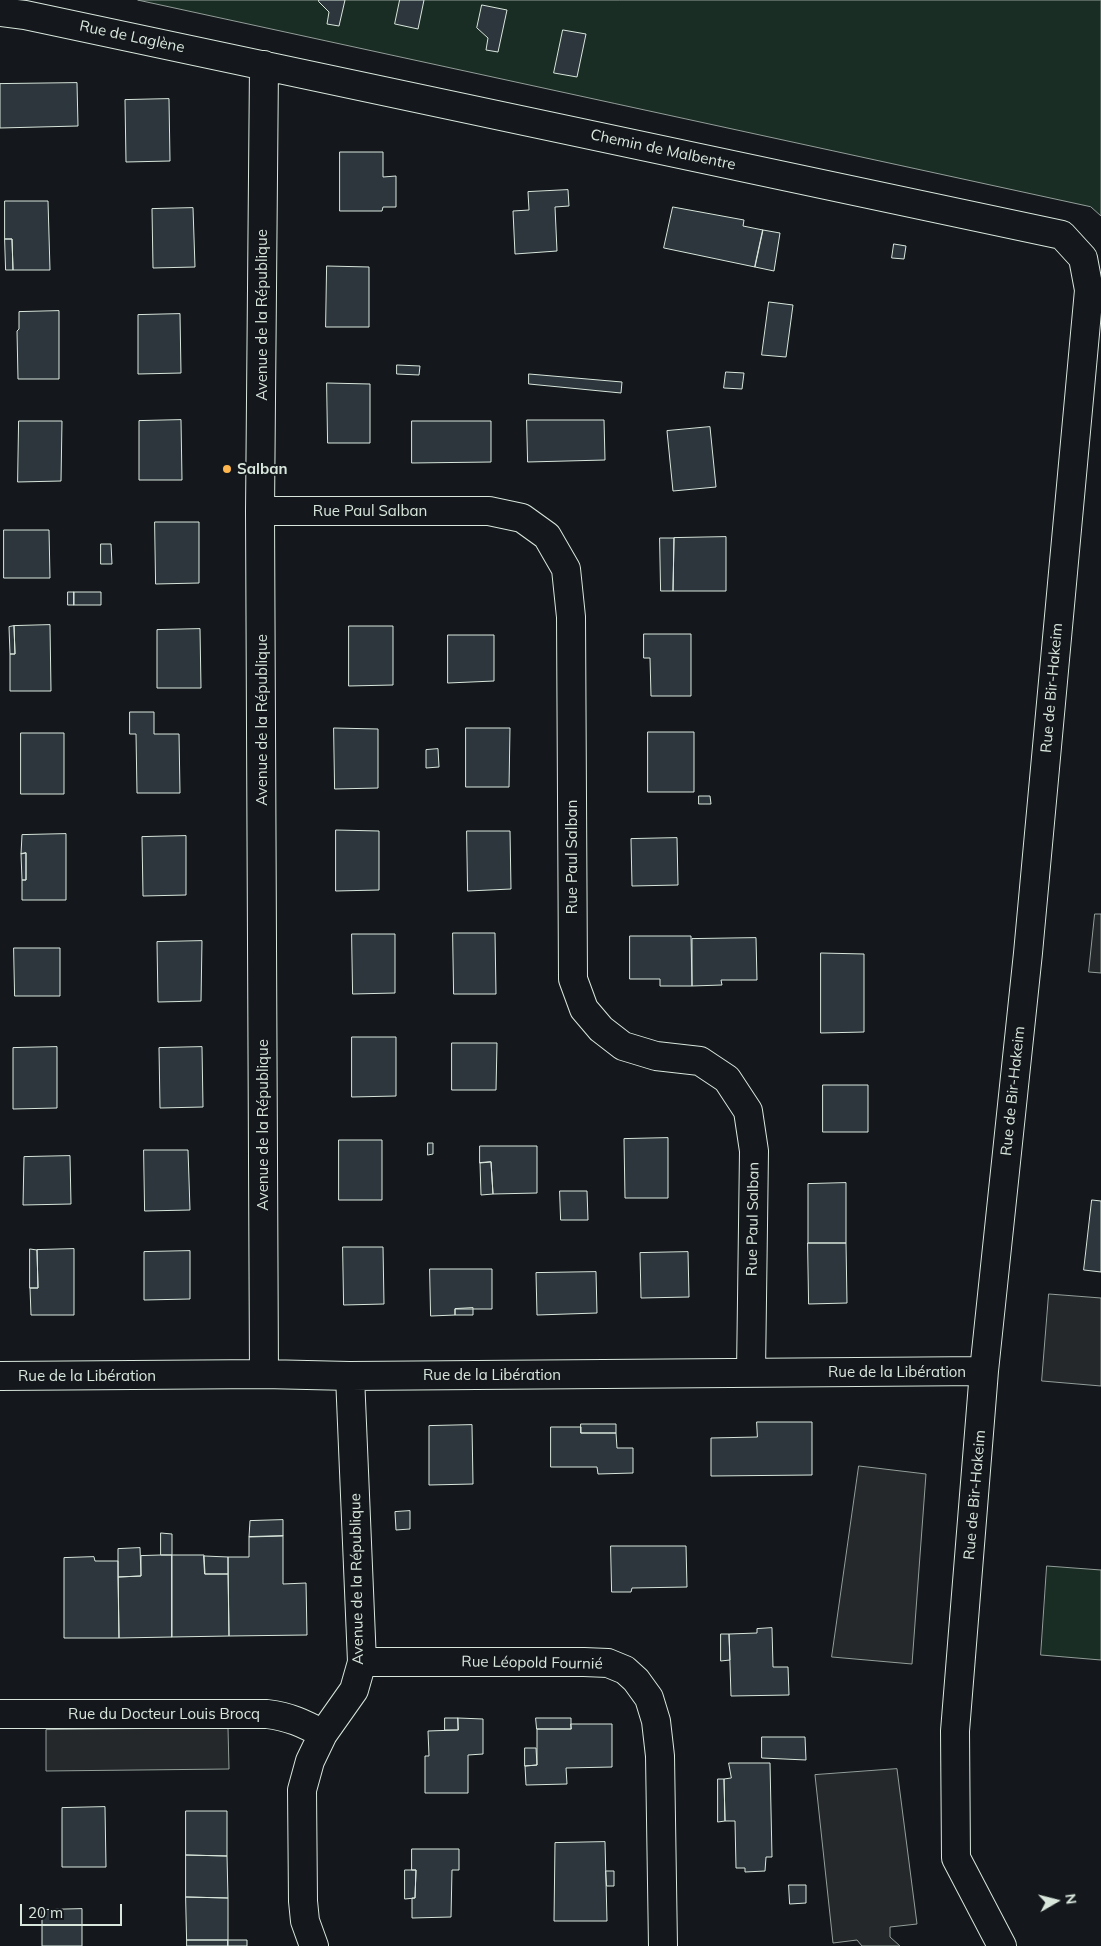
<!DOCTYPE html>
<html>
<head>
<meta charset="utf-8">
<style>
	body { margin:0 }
	#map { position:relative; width:1101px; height:1946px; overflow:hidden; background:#14181c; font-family:Mulish,sans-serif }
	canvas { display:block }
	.north { position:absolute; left:1031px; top:1876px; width:50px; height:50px; -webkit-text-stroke:4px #14181c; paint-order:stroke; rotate:82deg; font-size:14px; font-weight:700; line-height:20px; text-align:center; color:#d8e6dc }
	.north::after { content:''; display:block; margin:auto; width:18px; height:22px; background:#d8e6dc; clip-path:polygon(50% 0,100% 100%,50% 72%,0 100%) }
	.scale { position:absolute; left:20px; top:1904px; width:102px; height:22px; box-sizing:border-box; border:2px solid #d8e6dc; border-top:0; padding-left:6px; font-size:15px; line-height:18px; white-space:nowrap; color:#d8e6dc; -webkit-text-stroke:4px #14181c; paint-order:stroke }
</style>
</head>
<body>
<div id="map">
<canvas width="1101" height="1946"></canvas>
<div class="north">N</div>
<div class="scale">20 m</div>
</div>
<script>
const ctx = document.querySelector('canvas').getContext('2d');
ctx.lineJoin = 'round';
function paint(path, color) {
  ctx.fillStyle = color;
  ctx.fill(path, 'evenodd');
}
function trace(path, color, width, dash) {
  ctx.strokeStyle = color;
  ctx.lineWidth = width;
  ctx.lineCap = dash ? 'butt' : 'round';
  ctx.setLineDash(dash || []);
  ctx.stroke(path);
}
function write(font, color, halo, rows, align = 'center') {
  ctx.font = font + ' Mulish,sans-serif';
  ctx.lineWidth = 4;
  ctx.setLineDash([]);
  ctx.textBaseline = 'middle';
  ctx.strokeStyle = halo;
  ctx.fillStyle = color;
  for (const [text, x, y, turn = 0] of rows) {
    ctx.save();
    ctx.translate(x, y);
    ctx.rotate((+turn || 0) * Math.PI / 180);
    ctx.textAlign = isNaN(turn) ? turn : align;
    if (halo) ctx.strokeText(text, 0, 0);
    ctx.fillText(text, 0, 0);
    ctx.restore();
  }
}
const green = new Path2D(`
	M138 0H1101V216L1091 207Z
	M1047 1566 1101 1570V1660L1041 1655Z`);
const parking = new Path2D(`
	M1095 914H1101V973L1089 972Z
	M1049 1294 1101 1298V1386L1042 1381Z
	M859 1466 926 1474 912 1664 832 1657Z
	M228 1728 229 1769 46 1771V1730Z
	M897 1769 917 1924 890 1927V1937L900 1946H862L857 1940 833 1943 815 1775Z`);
const building = new Path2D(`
	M319 0H345L339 26 327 24 329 12 319 2Z
	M400 0H424L418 29 395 24Z
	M482 5 507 10 498 52 486 50 488 38 477 28Z
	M563 30 586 34 577 77 554 73Z
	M77 83 78 126 0 128V84Z
	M169 99 170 161 126 162 125 100Z
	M340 152H383V177L396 176V207H383L382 211H340Z
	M568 190 569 206 555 207 557 251 515 254 513 211 529 210 528 192Z
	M5 201H48L50 270H13L12 239H5Z
	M673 207 744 220 743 226 763 230 755 267 664 248Z
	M193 208 195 267 153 268 152 209Z
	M763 230 780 233 774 271 755 267Z
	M5 239H12L13 270H6Z
	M894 244 906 246 904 259 892 258Z
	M327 266 369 267V327H326Z
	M769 302 793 305 786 357 762 355Z
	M59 311V379H18L17 331 19 329V312Z
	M180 314 181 373 138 374V315Z
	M397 365 420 366 419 375 397 374Z
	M726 372 744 373 742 389 724 388Z
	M529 374 622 382 621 393 529 384Z
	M327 383 370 384V443H328Z
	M181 420 182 480H139V421Z
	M527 420H604L605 460 528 462Z
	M19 421H62L61 481 18 482Z
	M412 421H491V462L412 463Z
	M710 427 716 487 673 491 667 431Z
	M155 522H199V583L156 584Z
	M4 530H49L50 578H4Z
	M726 537V591H673L674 538Z
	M660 538H674L673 591H661Z
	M101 544H111L112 564H101Z
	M68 592H74V605H68Z
	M74 592H101V605H74Z
	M50 625 51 691H10V654H15L14 626Z
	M14 626 15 654H10L9 627Z
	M349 626H393V685L349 686Z
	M200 629 201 688H157V630Z
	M644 634H691V696H651L650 658H644Z
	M448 635H494V681L448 683Z
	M130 712H154V734H179L180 793H137L136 734H130Z
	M334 728 378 729V788L335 789Z
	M466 728H510L509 787H466Z
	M648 732H694V792H648Z
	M21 733H64V794H21Z
	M438 749 439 767 426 768V750Z
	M699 796H710L711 804H699Z
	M336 830 379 831V890L336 891Z
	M467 831H510L511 889 468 891Z
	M66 834V900H22V880H26V853L21 854 22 835Z
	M186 836V895L143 896 142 837Z
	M677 838 678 885 632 886 631 839Z
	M26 853V880H22L21 854Z
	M453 933H495L496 994H454Z
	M352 934H395V993L353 994Z
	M630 936H691L692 986H660V979H630Z
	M756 938 757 980H721L722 985 692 986V939Z
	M202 941 201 1001 158 1002 157 942Z
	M14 948H60V996H15Z
	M821 953 864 954V1032L821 1033Z
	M352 1037H396V1096L352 1097Z
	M452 1043H497L496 1090H452Z
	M57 1047V1108L13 1109V1048Z
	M202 1047 203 1107 160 1108 159 1048Z
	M823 1085H868V1132H823Z
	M668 1138V1198H625L624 1139Z
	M339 1140H382V1200H339Z
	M428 1143H433V1154L428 1155Z
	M480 1146H537V1193L493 1194 491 1162 480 1163Z
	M144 1150H188L190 1210 145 1211Z
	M70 1156 71 1204 23 1205 24 1157Z
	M491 1162 493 1194 481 1195 480 1163Z
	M846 1183V1243H808V1184Z
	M560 1191H587L588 1220H561Z
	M1092 1200 1101 1201V1272L1084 1270Z
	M808 1243H846L847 1303 809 1304Z
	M343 1247H383L384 1304 344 1305Z
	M30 1249 37 1250 38 1288H30Z
	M74 1249V1315H31L30 1288H38L37 1250Z
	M190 1251V1299L144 1300V1252Z
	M688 1252 689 1297 641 1298 640 1253Z
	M430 1269H492V1309H455V1315L431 1316Z
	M596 1272 597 1313 537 1315 536 1273Z
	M473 1308V1315H455V1309Z
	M757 1422H812V1475L711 1476V1438L757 1437Z
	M581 1424H616V1433H581Z
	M472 1425 473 1484 429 1485V1426Z
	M551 1427H581V1433H616L617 1448H633V1473L598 1474 597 1467H551Z
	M410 1511V1529L396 1530 395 1512Z
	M283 1520V1536L249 1537 250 1521Z
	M161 1533 172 1534V1555H161Z
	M283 1536V1584L306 1583 307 1635 229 1636 228 1557H249V1537Z
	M611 1546H686L687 1587 632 1588 631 1592H612Z
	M140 1548 141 1576 118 1577V1549Z
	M161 1555H172V1637L119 1638 118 1577 141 1576V1556Z
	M172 1555H204L205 1574H228L229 1636 172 1637Z
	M204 1556 228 1557V1574H205Z
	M94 1557 95 1561H118L119 1638H64V1558Z
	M772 1628 773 1667H788L789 1695 731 1696 729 1634 757 1633V1629Z
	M721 1634H729L730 1660 721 1661Z
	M445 1718H458V1730H445Z
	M458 1718 483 1719V1754L468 1755V1793H425V1756H429L428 1731 458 1730Z
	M536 1718H571V1729H537Z
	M571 1724H612V1767L566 1768 567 1784 526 1785 525 1766 537 1765V1729H571Z
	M762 1737H805L806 1760 762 1758Z
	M525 1748H536L537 1765 525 1766Z
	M729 1763H770L772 1857H766L765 1871 745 1872V1868H736L735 1821H725L724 1779 731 1778Z
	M718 1779H724L725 1821 718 1822Z
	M105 1807 106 1867H62V1808Z
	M186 1811H227V1856L186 1855Z
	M605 1842 607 1921H554L555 1843Z
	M412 1849H459V1870H452L451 1917 412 1918V1898H415L416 1870H412Z
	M186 1855 227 1856 228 1898 186 1897Z
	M405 1870H416L415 1898 405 1899Z
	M606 1871H614V1886H607Z
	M789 1885H806V1903L790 1904Z
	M186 1897 228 1898V1940H187Z
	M82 1909V1946H42V1910Z
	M187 1940H228V1946H187Z
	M228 1940H247V1946H228Z`);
const minor = new Path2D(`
	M0 12 25 15 1062 235 1083 258 1089 290 1028 953 984 1371 955 1731 956 1858 1002 1946
	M260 511H489L522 518 547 536 566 569 571 617 573 979 584 1009 601 1029 623 1046 656 1056 700 1061 727 1079 748 1111 754 1151 751 1373
	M264 1374 260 511 264 65
	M0 1376 264 1374 350 1376 984 1371
	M362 1662H584L608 1663 625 1670 636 1680 649 1698 656 1721 660 1756 663 1946
	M0 1714H267C290 1717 303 1723 323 1734
	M314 1946 305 1921 303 1901 302 1790 310 1761 323 1734 354 1690 362 1662 350 1376`);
const markers = [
	[227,469,5,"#ffb74d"]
];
const streetNames = [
	["Rue de Laglène",132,37,12],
	["Chemin de Malbentre",663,150,12],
	["Avenue de la République",262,315,-90],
	["Rue Paul Salban",370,511],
	["Rue de Bir-Hakeim",1052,688,-85],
	["Avenue de la République",262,720,-90],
	["Rue Paul Salban",572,857,-90],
	["Rue de Bir-Hakeim",1013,1091,-84],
	["Avenue de la République",263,1125,-90],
	["Rue Paul Salban",753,1219,-89],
	["Rue de la Libération",897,1372],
	["Rue de la Libération",492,1375],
	["Rue de la Libération",87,1376],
	["Rue de Bir-Hakeim",975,1495,-85],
	["Avenue de la République",357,1579,-91],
	["Rue Léopold Fournié",532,1663,1],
	["Rue du Docteur Louis Brocq",164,1714]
];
const poiNames = [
	["Salban",237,469]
];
paint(green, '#1a2d24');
trace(green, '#939e99', 1);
paint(parking, '#24282b');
trace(parking, '#939e99', 1);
paint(building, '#2c363c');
trace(building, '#d8e6dc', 1);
trace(minor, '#d8e6dc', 30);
trace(minor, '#14181c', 28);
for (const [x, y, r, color] of markers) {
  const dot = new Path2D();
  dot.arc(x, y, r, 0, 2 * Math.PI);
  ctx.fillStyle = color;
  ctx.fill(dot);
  trace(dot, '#14181c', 2);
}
write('15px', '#d8e6dc', '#14181c', streetNames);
write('bold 15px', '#d8e6dc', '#14181c', poiNames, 'left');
</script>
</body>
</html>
